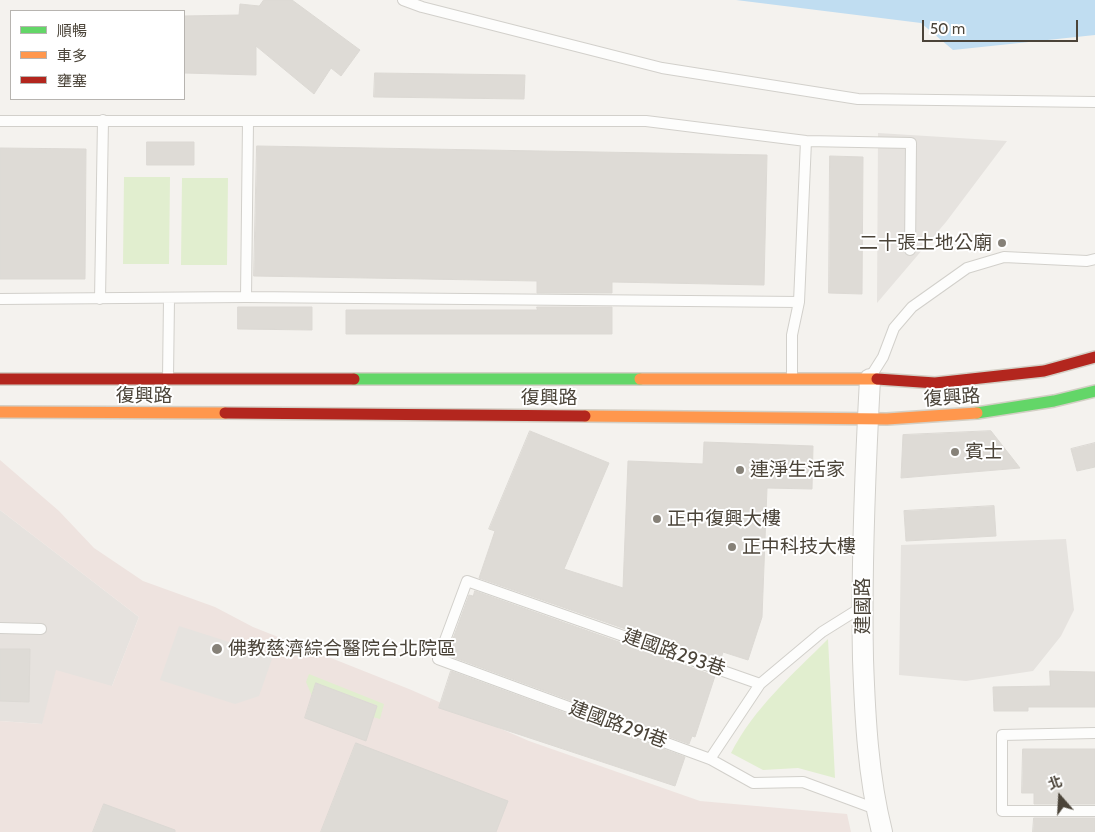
<!DOCTYPE html>
<html>
<head>
<meta charset="utf-8">
<style>
	body { margin:0 }
	#map { position:relative; width:1095px; height:832px; overflow:hidden; background:#f4f2ee; font-family:Cabin,"Noto Sans TC",sans-serif }
	canvas { display:block }
	.legend { position:absolute; left:10px; top:10px; width:175px; height:90px; box-sizing:border-box; background:#fff; border:1px solid #b7b4b0; margin:0; padding:6px 9px; list-style:none; font-size:15px; color:#4b4439 }
	.legend li { display:flex; align-items:center; gap:10px; height:25px }
	.legend b { width:25px; border:1px solid #b7b4b0 }
	.north { position:absolute; left:1035px; top:772px; width:50px; height:50px; -webkit-text-stroke:4px #fff; paint-order:stroke; rotate:341deg; font-size:14px; font-weight:700; line-height:20px; text-align:center; color:#4b4439 }
	.north::after { content:''; display:block; margin:auto; width:18px; height:22px; background:#4b4439; clip-path:polygon(50% 0,100% 100%,50% 72%,0 100%) }
	.scale { position:absolute; left:922px; top:20px; width:156px; height:22px; box-sizing:border-box; border:2px solid #4b4439; border-top:0; padding-left:6px; font-size:15px; line-height:18px; white-space:nowrap; color:#4b4439; -webkit-text-stroke:4px #fff; paint-order:stroke }
</style>
</head>
<body>
<div id="map">
<canvas width="1095" height="832"></canvas>
<ul class="legend">
<li><b style="height:6px;background:#63d668"></b>順暢</li>
<li><b style="height:6px;background:#ff974d"></b>車多</li>
<li><b style="height:6px;background:#b3261e"></b>壅塞</li>
</ul>
<div class="north">北</div>
<div class="scale">50 m</div>
</div>
<script>
const ctx = document.querySelector('canvas').getContext('2d');
ctx.lineJoin = 'round';
function paint(path, color) {
  ctx.fillStyle = color;
  ctx.fill(path, 'evenodd');
}
function trace(path, color, width, dash) {
  ctx.strokeStyle = color;
  ctx.lineWidth = width;
  ctx.lineCap = dash ? 'butt' : 'round';
  ctx.setLineDash(dash || []);
  ctx.stroke(path);
}
function write(font, color, halo, rows, align = 'center') {
  ctx.font = font + ' Cabin,"Noto Sans TC",sans-serif';
  ctx.lineWidth = 4;
  ctx.setLineDash([]);
  ctx.textBaseline = 'middle';
  ctx.strokeStyle = halo;
  ctx.fillStyle = color;
  for (const [text, x, y, turn = 0] of rows) {
    ctx.save();
    ctx.translate(x, y);
    ctx.rotate((+turn || 0) * Math.PI / 180);
    ctx.textAlign = isNaN(turn) ? turn : align;
    if (halo) ctx.strokeText(text, 0, 0);
    ctx.fillText(text, 0, 0);
    ctx.restore();
  }
}
const industrial = new Path2D(`
	M0 510 139 617 112 686 42 724 0 721Z`);
const medical = new Path2D(`
	M0 460 59 511 94 548 143 581 215 607 253 627 409 689 529 741 700 801 847 814 851 832H0V721L42 724 56 670 112 686 139 617 0 510Z`);
const green = new Path2D(`
	M124 177H170L169 264H123Z
	M182 178H228L227 265H181Z
	M828 639 835 778 798 768 763 770 731 753C754 708 792 675 828 639Z
	M309 674 384 704 380 719 373 717 376 705 317 684 312 696 306 682Z`);
const parking = new Path2D(`
	M878 133 1007 141 946 222 877 303Z
	M1066 539 1074 610 1061 636 1033 671 966 681 899 675 901 545Z
	M179 626 273 656 259 696 235 704 160 680Z`);
const water = new Path2D(`
	M736 0H1095V35L953 50 921 23Z`);
const building = new Path2D(`
	M264 0H292L360 50 341 76 331 68 314 94 256 46V75L184 73V16L239 15 240 4 259 6Z
	M375 73 525 75 524 99 374 97Z
	M147 142H194V165H147Z
	M257 146 767 155 764 285 612 282V293H537V281L254 276Z
	M0 148 86 149 85 279H0Z
	M830 156 863 157 862 294 829 293Z
	M238 307H312V330L238 329Z
	M537 307H612V334H346V310H537Z
	M530 431 609 463 564 569 623 588 628 461 703 464 704 442 813 446 812 489 767 488 762 617 748 660 723 652 720 662 479 578 495 531 489 529Z
	M991 431 1020 468 901 478 903 435Z
	M1095 443V467L1077 471 1071 449Z
	M994 506 996 536 906 541 904 511Z
	M475 591 715 676 695 737 692 736 689 744 447 655 469 595 473 596Z
	M0 649H30L29 702 0 701Z
	M451 671 685 757 675 786 439 708Z
	M1050 671 1095 672V707H1028V711H994L993 687 1050 686Z
	M316 683 377 706 366 741 305 718Z
	M356 743 508 801 496 832H321Z
	M1023 749H1095V804H1034V793H1022Z
	M104 804 175 830V832H93Z
	M1034 818H1095V832H1033Z`);
const lane = new Path2D(`
	M403 0 422 7 662 68 858 99 1095 102
	M0 121H646L806 141 911 143 910 250
	M246 297 248 122
	M0 299 246 297 799 302
	M100 299 103 120
	M871 376 883 357 894 328 912 307 967 268 1004 257 1087 261 1095 259
	M168 378 169 299
	M792 379V335L799 302 806 141
	M862 607 822 632 760 684 467 581 438 659 710 759 753 783 803 782 876 809
	M0 628 41 629
	M1095 733 1002 735V811H1095
	M710 759 760 684`);
const street = new Path2D(`
	M870 379C865 472 861 566 863 659 865 717 868 776 882 832`);
const fast = new Path2D(`
	M354 379H640
	M977 413 1054 401 1095 391`);
const slow = new Path2D(`
	M640 379H877
	M0 412 225 413
	M585 416 887 419 977 413`);
const jam = new Path2D(`
	M0 379H354
	M877 379 935 383 1044 371 1095 357
	M225 413 585 416`);
const markers = [
	[1002,243,5,"#868178"],
	[955,452,5,"#868178"],
	[740,470,5,"#868178"],
	[657,519,5,"#868178"],
	[732,547,5,"#868178"],
	[217,649,6,"#868178"]
];
const poiNames = [
	["二十張土地公廟",992,243,"right"],
	["賓士",965,452],
	["連淨生活家",750,470],
	["正中復興大樓",667,519],
	["正中科技大樓",742,547],
	["佛教慈濟綜合醫院台北院區",228,649]
];
const streetNames = [
	["復興路",144,396],
	["復興路",549,398],
	["復興路",952,398,-4],
	["建國路",863,606,-90],
	["建國路293巷",674,653,19],
	["建國路291巷",618,725,20]
];
paint(industrial, '#e6e2de');
paint(medical, '#eee3df');
paint(green, '#e1eecf');
paint(parking, '#e6e3df');
paint(water, '#c0ddf1');
paint(building, '#dedbd6');
trace(building, '#dcd9d4', 1);
trace(lane, '#d2d0cb', 12);
trace(street, '#d2d0cb', 22);
trace(fast, '#d3cfc5', 14);
trace(slow, '#d3cfc5', 14);
trace(jam, '#d3cfc5', 14);
trace(lane, '#fdfdfc', 10);
trace(street, '#fdfdfc', 20);
trace(fast, '#63d668', 11);
trace(slow, '#ff974d', 11);
trace(jam, '#b3261e', 11);
for (const [x, y, r, color] of markers) {
  const dot = new Path2D();
  dot.arc(x, y, r, 0, 2 * Math.PI);
  ctx.fillStyle = color;
  ctx.fill(dot);
  trace(dot, '#fff', 2);
}
write('19px', '#4b4439', '#fff', poiNames, 'left');
write('19px', '#4b4439', '#fff', streetNames);
</script>
</body>
</html>
